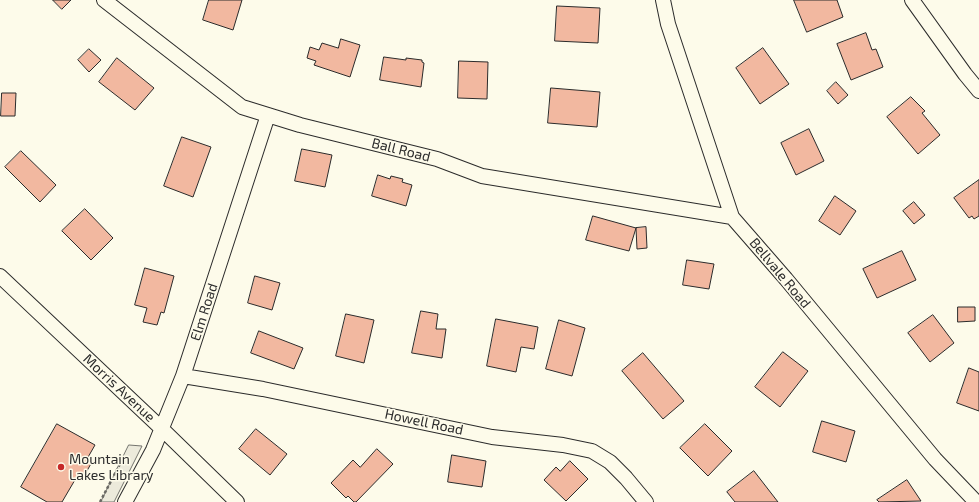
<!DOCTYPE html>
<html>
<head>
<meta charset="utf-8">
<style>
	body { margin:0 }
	canvas { display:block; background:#fdfbea }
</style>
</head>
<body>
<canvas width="979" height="502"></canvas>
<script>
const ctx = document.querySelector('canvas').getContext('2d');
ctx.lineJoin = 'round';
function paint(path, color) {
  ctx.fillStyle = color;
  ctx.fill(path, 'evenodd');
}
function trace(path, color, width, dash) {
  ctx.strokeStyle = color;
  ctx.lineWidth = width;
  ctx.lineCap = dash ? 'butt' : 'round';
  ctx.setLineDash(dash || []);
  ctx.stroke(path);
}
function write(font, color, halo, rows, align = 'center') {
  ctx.font = font + ' "Exo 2",sans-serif';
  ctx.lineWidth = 3;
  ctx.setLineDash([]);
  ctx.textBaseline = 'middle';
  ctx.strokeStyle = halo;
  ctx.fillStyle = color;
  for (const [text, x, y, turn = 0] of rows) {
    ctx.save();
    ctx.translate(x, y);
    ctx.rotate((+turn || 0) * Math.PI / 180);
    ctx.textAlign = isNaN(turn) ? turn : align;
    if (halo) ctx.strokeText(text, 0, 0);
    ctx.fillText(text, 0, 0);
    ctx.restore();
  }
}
const parking = new Path2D(`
	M129 445 142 446 114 502H101Z`);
const building = new Path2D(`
	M53 0H71L62 9Z
	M209 0H242L233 30 203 20Z
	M794 0H837L843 17 807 32Z
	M557 6 600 8 598 43 555 41Z
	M866 33 872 50 876 49 883 67 851 80 837 44Z
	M341 39 360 45 350 77 314 65 316 61 307 58 310 47 319 50 322 43 338 48Z
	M763 48 789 84 760 104 736 68Z
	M89 49 101 60 89 72 78 60Z
	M384 57 406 60V58L422 60V62L424 63 421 87 380 80Z
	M117 58 154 88 135 110 99 82Z
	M459 61 488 62 487 99 458 98Z
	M836 82 848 95 838 104 827 91Z
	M551 88 600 92 597 127 548 123Z
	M2 93H16L15 116H1Z
	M911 97 925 111 922 113 940 135 918 154 887 117Z
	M809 129 824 161 796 175 781 143Z
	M182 137 211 147 193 197 164 186Z
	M302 149 332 155 325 187 295 181Z
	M21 151 56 185 40 202 5 167Z
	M378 175 390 179 391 176 403 179 402 182 412 185 406 206 372 196Z
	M979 180V216L974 219 972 216 969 218 954 198Z
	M835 196 856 211 840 235 819 221Z
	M914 202 925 215 914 224 903 211Z
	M85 209 113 238 91 260 62 231Z
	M593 216 636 228 629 251 586 240Z
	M646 227 647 248 637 249 636 228Z
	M902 251 916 280 877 298 863 269Z
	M687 260 714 264 709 289 683 285Z
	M145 268 174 276 164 313 161 312 157 325 143 322 147 308 135 305Z
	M255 276 280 283 272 310 248 303Z
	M958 307H975V321L958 322Z
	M421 311 438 314 436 329H446L442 358 412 353Z
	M346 314 374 320 364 363 336 356Z
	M933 315 954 343 930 362 908 333Z
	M496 319 538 327 534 349 521 347 516 372 487 366Z
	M559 320 585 328 572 376 546 369Z
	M259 331 303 348 294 369 251 353Z
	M783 352 808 371 780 407 755 387Z
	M643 353 684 401 663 419 622 371Z
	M969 368 979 372V411L957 403Z
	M822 421 855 431 846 462 813 452Z
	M57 424 95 445 87 459 92 462 84 476 79 473 62 502H47L21 487Z
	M705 424 732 451 708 476 680 448Z
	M256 429 287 454 270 475 239 449Z
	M377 449 393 464 356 502H354L348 496 346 498 331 483 353 460 360 467Z
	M452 455 486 461 482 487 448 482Z
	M570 461 588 479 566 501 544 480 556 467 560 471Z
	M754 471 778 502H735L727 492Z
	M907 480 921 501 879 502 877 500Z`);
const path = new Path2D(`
	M100 502 120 464`);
const street = new Path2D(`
	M104 0 242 107 300 125 437 159 482 176 732 217
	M663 0 668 24 732 217 786 279 935 459 976 502
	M912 0 965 74 979 91
	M0 276 161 428 237 502
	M183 376 263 389 492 437 563 445 592 451 610 462 626 478 646 502
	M125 502 153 450 183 376 268 115`);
const markers = [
	[61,467,4,"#c62828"]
];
const streetNames = [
	["Ball Road",401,150,14],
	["Bellvale Road",780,273,50],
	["Elm Road",204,312,-72],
	["Morris Avenue",119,388,43],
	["Howell Road",424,422,12]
];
const poiNames = [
	["Mountain",69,459],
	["Lakes Library",69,475]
];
paint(parking, '#eceadb');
trace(parking, '#74746e', 1);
paint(building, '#f2b8a0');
trace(building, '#2b2b2b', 1);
trace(street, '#2b2b2b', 16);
trace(path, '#6a6964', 2.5, [3, 2]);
trace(street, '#fdfbea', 14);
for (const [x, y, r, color] of markers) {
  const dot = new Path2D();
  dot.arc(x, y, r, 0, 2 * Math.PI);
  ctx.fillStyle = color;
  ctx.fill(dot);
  trace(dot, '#fdfbea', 1.5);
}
write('14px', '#2b2b2b', '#fdfbea', streetNames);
write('14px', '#2b2b2b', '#fdfbea', poiNames, 'left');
</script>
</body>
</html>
